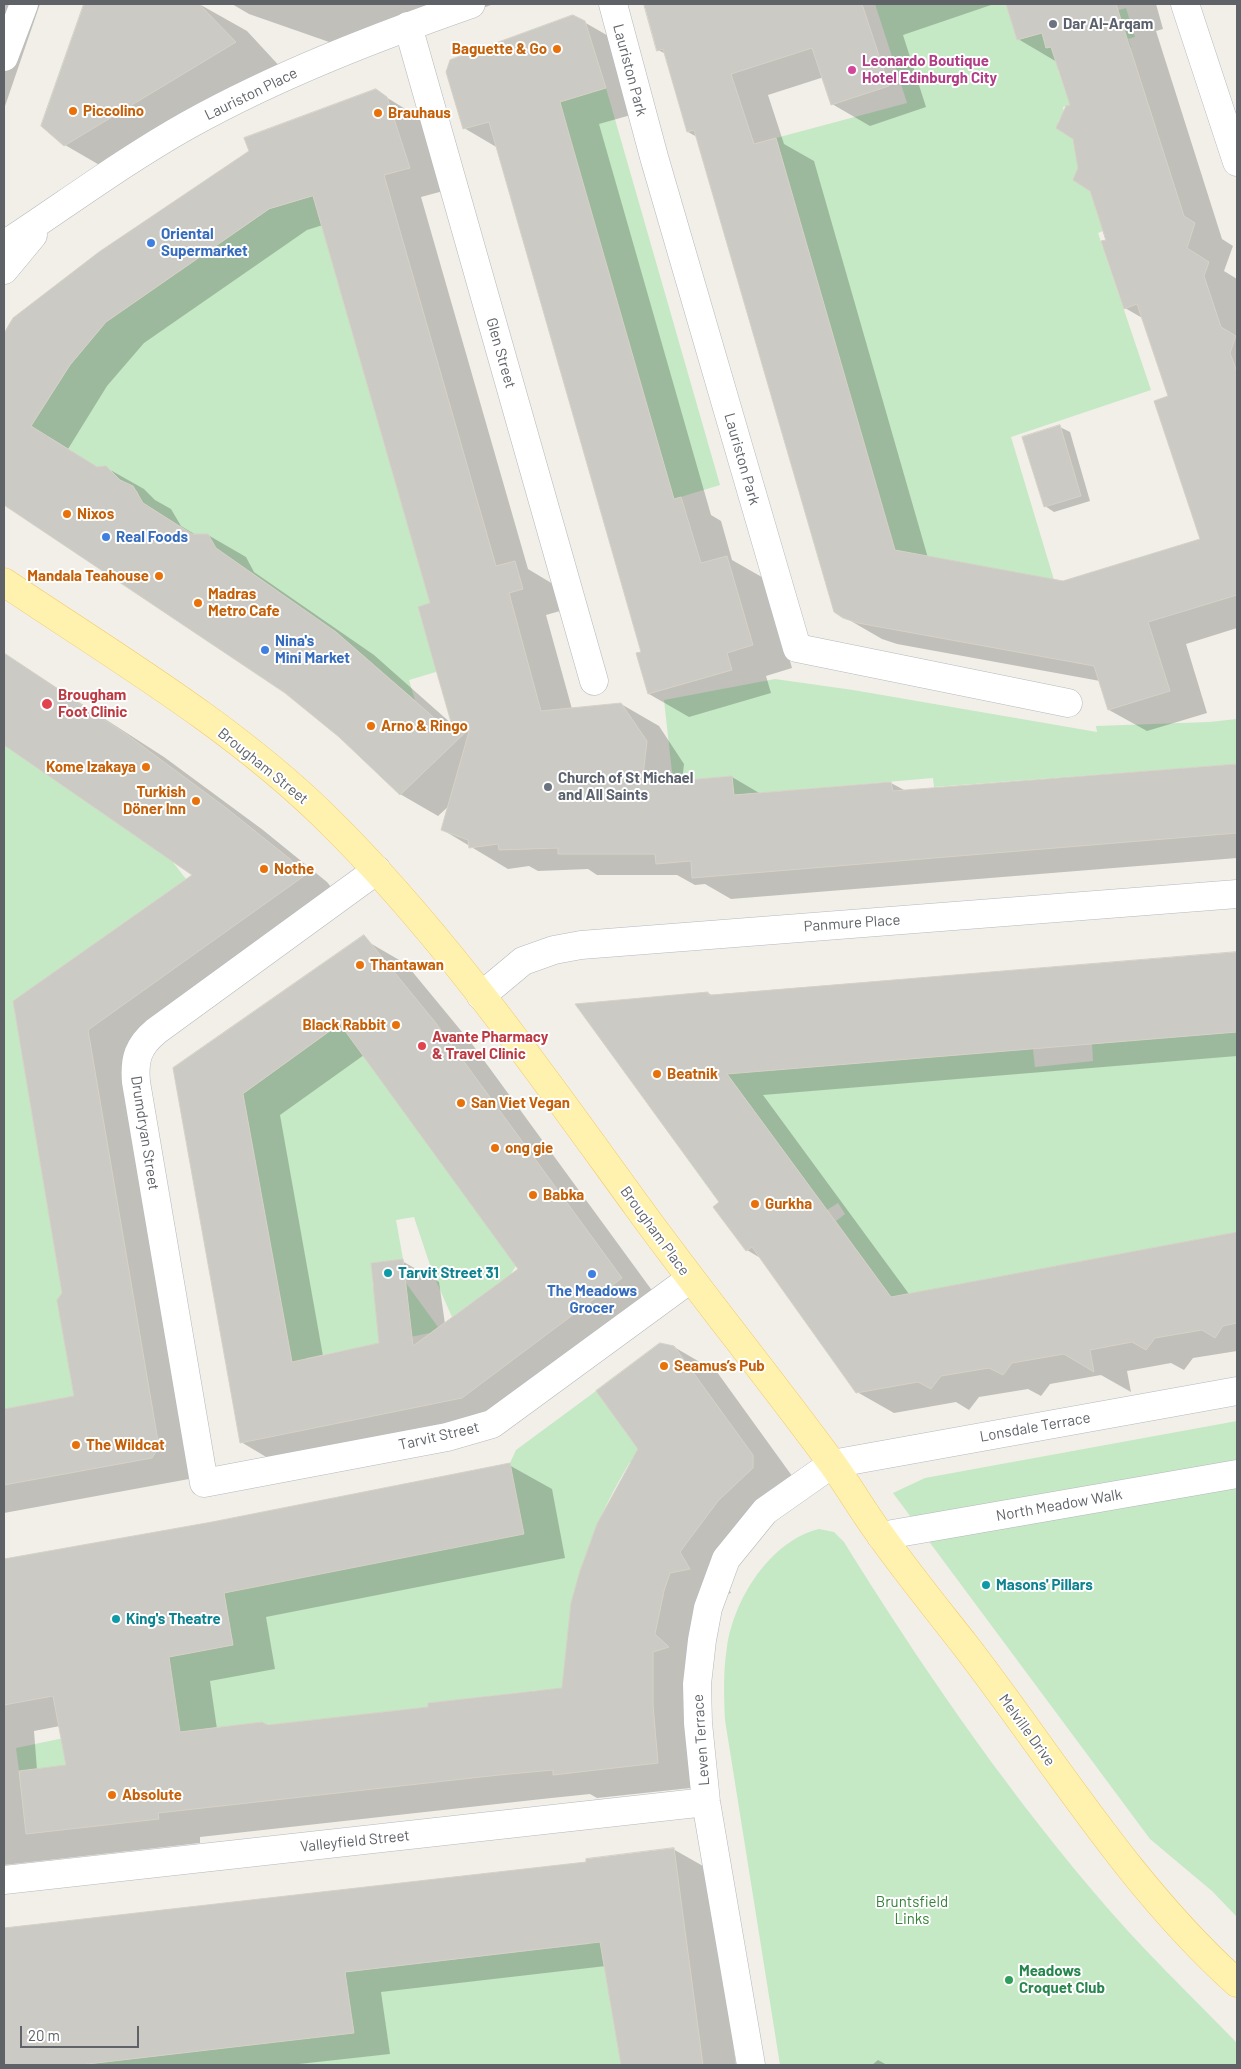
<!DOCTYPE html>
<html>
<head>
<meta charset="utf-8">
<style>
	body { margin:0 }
	#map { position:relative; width:1241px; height:2069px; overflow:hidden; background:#f1efe8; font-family:Barlow,sans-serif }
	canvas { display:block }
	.frame { position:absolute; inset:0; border:5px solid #5f6368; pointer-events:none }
	.scale { position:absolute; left:20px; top:2026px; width:119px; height:22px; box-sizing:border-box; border:2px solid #5f6368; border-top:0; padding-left:6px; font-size:15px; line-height:18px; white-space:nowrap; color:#5f6368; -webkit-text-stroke:4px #fff; paint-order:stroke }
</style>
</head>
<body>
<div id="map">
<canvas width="1241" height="2069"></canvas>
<div class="frame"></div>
<div class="scale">20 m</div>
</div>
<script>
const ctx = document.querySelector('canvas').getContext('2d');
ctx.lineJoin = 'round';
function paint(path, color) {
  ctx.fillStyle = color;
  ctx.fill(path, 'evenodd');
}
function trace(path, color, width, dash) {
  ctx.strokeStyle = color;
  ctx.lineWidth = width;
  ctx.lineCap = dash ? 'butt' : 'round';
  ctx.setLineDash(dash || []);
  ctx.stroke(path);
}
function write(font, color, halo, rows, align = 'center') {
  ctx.font = font + ' Barlow,sans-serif';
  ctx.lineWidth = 4;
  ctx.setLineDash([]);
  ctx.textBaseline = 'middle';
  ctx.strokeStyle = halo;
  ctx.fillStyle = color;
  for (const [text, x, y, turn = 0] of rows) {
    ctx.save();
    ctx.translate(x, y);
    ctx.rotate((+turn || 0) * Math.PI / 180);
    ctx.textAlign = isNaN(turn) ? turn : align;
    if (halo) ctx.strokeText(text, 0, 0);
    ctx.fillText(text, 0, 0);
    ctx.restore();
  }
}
const green = new Path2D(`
	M875 4H1006L1017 40 1042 33 1046 48 1101 15 1126 8 1135 37 1128 39 1131 47 1058 70 1070 105 1063 107 1064 112 1058 122 1062 132 1072 137 1103 231 1098 233 1151 390 1011 437 1054 580 898 563 776 138 907 103Z
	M606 88 720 485 674 499 559 102Z
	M313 196 430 603 418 608 427 638 440 634 449 668 409 680 415 700 336 632 214 547 207 536H194L140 501C139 485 128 488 119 479 115 476 113 471 108 468L97 467 49 437 35 435 32 425 70 365 106 322 269 209Z
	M775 679 853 690 1097 732 1096 726 1209 722 1237 719V764L934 787 933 778 734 795 732 776 673 781 664 700Z
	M4 745 172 861 186 879 13 1001 62 1293 58 1300 74 1396 4 1409Z
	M341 1023 516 1266 510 1275 452 1317 433 1274 414 1217 396 1220 403 1259 371 1263 373 1287 406 1283 438 1327 430 1333 307 1358 293 1369 243 1094Z
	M1237 1032V1232L930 1290 894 1301 836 1221 845 1214 838 1203 827 1210 725 1071 733 1054 764 1071 1033 1049 1035 1067 1093 1061 1092 1044Z
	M596 1391 633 1442 642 1444 651 1466 630 1462C583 1540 567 1602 564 1692L541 1690 428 1703V1707L268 1725 262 1722 149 1736 151 1756 19 1771 16 1748 102 1730 169 1657 233 1645 224 1593 510 1463 516 1450Z
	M1237 1421V1917L1212 1891 1150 1839 893 1493 925 1478Z
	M819 1529 834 1532 844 1542C919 1663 1000 1781 1092 1890 1137 1944 1188 1993 1237 2043V2065H780L725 1720C724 1695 723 1672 727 1647 734 1599 770 1541 819 1529Z
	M606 1934 602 1953 621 2065H80L353 2033 345 1972 588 1944 595 1936Z`);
const shadow = new Path2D(`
	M4 4H40L4 109Z
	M85 4H199L247 31 284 71 115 174 65 145 42 126Z
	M232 4H431L352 50 249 14Z
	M443 4H490L491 5 464 15Z
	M645 4H994L903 35 926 107 870 126 832 104 824 77 768 95 784 144 814 161 928 558 1063 583 1202 540 1170 397 1144 319 1125 308 1091 190 1080 168 1071 106 1057 62 1018 39 1007 4H1156L1163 29 1156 31 1222 239 1233 246 1224 271 1237 279V628L1186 644 1207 713 1147 731 1109 710 1100 681 897 644 882 639 844 617 697 137 688 132 666 54 658 50Z
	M584 22 624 45 645 111 599 124 711 515 721 521 732 560 767 580 792 668 766 676 771 693 689 717 649 694 642 653 498 148 464 128Z
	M376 91 425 121 447 190 421 197 528 569 553 584 560 611 546 615 572 709 621 704 659 726 684 764 682 781 732 777 761 794 891 783 906 791 1237 766V858L731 899 705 884 695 885 677 875H597L588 869 538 871 529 866 508 869 443 830 450 805 438 816 400 794 339 736 286 692 4 503V333L11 321 99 253ZM323 225 431 604 453 725 374 655 254 572 246 557 208 535H196L181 526 171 509 155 500 144 489 105 467 99 468 68 449 107 386 144 343 307 230Z
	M1060 427 1070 432 1090 501 1054 512 1045 506Z
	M4 654 164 757 263 830 327 882 340 898 125 1051 196 1469 189 1479 4 1513V1410L75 1397 63 1293 14 1002 195 875 4 745Z
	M370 943 406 964 472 1044 659 1300 500 1419 278 1464 241 1442 174 1069ZM364 1055 520 1270 445 1324 439 1282 402 1261 381 1344 323 1356 280 1115Z
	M1237 954V1056L763 1095 909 1294 1237 1234V1351L1193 1358 1184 1370 1171 1363 1127 1371 1131 1392 1101 1375 1050 1384 1041 1396 1028 1389 979 1397 969 1410 956 1402 894 1413 857 1392 762 1259 747 1250 721 1202 708 993 713 996Z
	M674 1347 717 1372 795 1480 722 1577 731 1593 713 1597 700 1787 597 1798 590 1794 542 1799 200 1837V1843L4 1865V1561L212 1523 509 1465 552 1489 565 1558 266 1617 275 1669 210 1681 217 1729 268 1726 429 1708 563 1689 639 1449ZM60 1726 68 1766 37 1770 34 1731Z
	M673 1849 710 1870 736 2065H622L606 1966 381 1992 390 2054 290 2065H4V1929L587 1863Z
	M878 2060 887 2065H872Z`);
const building = new Path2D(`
	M84 4H199L236 42 64 146 41 126Z
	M644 4H862L889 86 831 105 812 48 731 74 754 144 776 138 895 550 1063 581 1200 539 1154 401 1168 396 1137 304 1124 309 1101 241 1106 240 1090 191 1073 180 1078 168 1073 139 1056 128 1066 106 1070 105 1051 47 1046 48 1042 33 1017 40 1006 4H1116L1184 216 1195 223 1187 248 1209 262 1204 276 1221 327 1236 336 1230 353 1237 372V595L1148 622 1170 691 1108 710 1094 666 858 623 843 618 834 612 694 130 687 132 663 49 657 51Z
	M573 15 585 21 606 88 560 102 571 141 674 499 681 497 701 563 727 556 753 645 727 653 732 670 648 694 636 653 641 652 489 122 463 129 446 72 450 60Z
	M376 89 387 97 410 168 384 175 496 566 515 561 523 589 509 593 541 711 621 703 647 741 642 784 732 776 734 795 891 782 893 791 1237 764V833L692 878 691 861 656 864 655 854H558V848L499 850 498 844 469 848 468 840 441 830 470 728 400 795 339 737 285 693 4 505V334L13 318 99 252 249 151 244 138ZM313 196 430 603 418 607 455 736 336 632 216 548 208 534H192L143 503 133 486 120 480 106 466 97 467 31 426 70 365 106 322 269 209Z
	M1060 425 1081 496 1044 507 1022 437Z
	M4 653 126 734 225 807 290 859 304 876 88 1030 159 1447 152 1458 4 1485V1409L74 1396 57 1300 62 1293 13 1001 192 875 4 745Z
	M364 935 435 1022 622 1278 462 1398 240 1443 173 1068ZM340 1024 518 1269 413 1346 403 1259 371 1263 379 1343 292 1362 243 1094Z
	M1237 952V1032L727 1074 891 1297 1237 1232V1323L1223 1326 1215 1338 1202 1330 1155 1338 1146 1350 1132 1342 1090 1350 1094 1372 1064 1354 1012 1363 1003 1375 989 1368 941 1376 931 1389 918 1382 856 1393 752 1247 746 1251 713 1207 719 1202 575 1004 708 992V995Z
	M660 1343 674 1346 753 1455V1468L718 1501 680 1552 690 1569 670 1573 664 1591 655 1634 669 1647 653 1652V1705L658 1763 553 1775V1770L499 1775 158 1813 159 1819 26 1834 19 1771 66 1765 53 1696 4 1705V1559L212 1522 510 1463 524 1534 224 1593 233 1645 169 1657 180 1732 262 1722 268 1725 428 1707V1703L562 1688 571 1603 580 1571 597 1524 638 1449 596 1391Z
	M674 1848 703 2065H621L600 1942 345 1972 354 2033 79 2065H4V1928L586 1862V1859Z`);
const pedestrian = new Path2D(`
	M4 57 24 4
	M881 1536 1237 1474`);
const minor = new Path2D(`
	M613 4 654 157 797 648 1068 703
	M1185 4 1237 162
	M408 26 594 681
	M377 870 156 1031C138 1046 134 1059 136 1082L204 1483 447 1437 492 1424 690 1279
	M481 996 523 961 554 950 581 945 1237 894
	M4 1880 706 1802
	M751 2065 706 1802 698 1723 697 1684 702 1640 708 1608 726 1559 765 1511 832 1464 1237 1391`);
const tertiary = new Path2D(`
	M4 245C65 205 124 161 188 125 278 75 374 38 471 4
	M4 270 33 235`);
const primary = new Path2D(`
	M4 582C112 655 231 725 324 816 441 930 541 1074 637 1206 700 1293 768 1376 831 1462 848 1485 862 1510 879 1533 906 1571 936 1608 965 1645 1053 1759 1129 1886 1237 1983`);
const markers = [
	[1053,24,5,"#6b7280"],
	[557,49,5,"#e8710a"],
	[852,70,5,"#d1479c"],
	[73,111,5,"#e8710a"],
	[378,113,5,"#e8710a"],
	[151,243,5,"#3f7fe0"],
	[67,514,5,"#e8710a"],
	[106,537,5,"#3f7fe0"],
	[159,576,5,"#e8710a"],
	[198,603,5,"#e8710a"],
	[265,650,5,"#3f7fe0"],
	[47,704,6,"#e0444e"],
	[371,726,5,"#e8710a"],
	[146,767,5,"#e8710a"],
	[548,787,5,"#6b7280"],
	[196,801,5,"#e8710a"],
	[264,869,5,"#e8710a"],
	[360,965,5,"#e8710a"],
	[396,1025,5,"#e8710a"],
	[422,1046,5,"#e0444e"],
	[657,1074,5,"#e8710a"],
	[461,1103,5,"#e8710a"],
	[495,1148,5,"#e8710a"],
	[533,1195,5,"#e8710a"],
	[755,1204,5,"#e8710a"],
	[388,1273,5,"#0f9aa8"],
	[592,1274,5,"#3f7fe0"],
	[664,1366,5,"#e8710a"],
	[76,1445,5,"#e8710a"],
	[986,1585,5,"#0f9aa8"],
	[116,1619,5,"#0f9aa8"],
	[112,1795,5,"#e8710a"],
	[1009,1980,5,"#2e9e5b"]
];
const worshipNames = [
	["Dar Al-Arqam",1063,24],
	["Church of St Michael",558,778],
	["and All Saints",558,795]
];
const foodNames = [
	["Baguette & Go",547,49,"right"],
	["Piccolino",83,111],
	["Brauhaus",388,113],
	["Nixos",77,514],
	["Mandala Teahouse",149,576,"right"],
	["Madras",208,594],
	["Metro Cafe",208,611],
	["Arno & Ringo",381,726],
	["Kome Izakaya",136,767,"right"],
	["Turkish",186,792,"right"],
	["Döner Inn",186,809,"right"],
	["Nothe",274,869],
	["Thantawan",370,965],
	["Black Rabbit",386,1025,"right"],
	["Beatnik",667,1074],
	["San Viet Vegan",471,1103],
	["ong gie",505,1148],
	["Babka",543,1195],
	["Gurkha",765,1204],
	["Seamus’s Pub",674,1366],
	["The Wildcat",86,1445],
	["Absolute",122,1795]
];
const hotelNames = [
	["Leonardo Boutique",862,61],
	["Hotel Edinburgh City",862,78]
];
const streetNames = [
	["Lauriston Park",630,70,75],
	["Lauriston Place",251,94,-26],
	["Glen Street",501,353,74],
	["Lauriston Park",742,459,74],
	["Brougham Street",263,766,39],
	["Panmure Place",852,923,-4],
	["Drumdryan Street",145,1133,81],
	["Brougham Place",655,1231,54],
	["Lonsdale Terrace",1035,1427,-10],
	["Tarvit Street",439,1436,-13],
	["North Meadow Walk",1059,1505,-10],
	["Melville Drive",1027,1730,54],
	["Leven Terrace",701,1740,-94],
	["Valleyfield Street",355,1841,-6]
];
const shopNames = [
	["Oriental",161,234],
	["Supermarket",161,251],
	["Real Foods",116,537],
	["Nina's",275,641],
	["Mini Market",275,658],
	["The Meadows",592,1291,"center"],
	["Grocer",592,1308,"center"]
];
const healthNames = [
	["Brougham",58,695],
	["Foot Clinic",58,712],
	["Avante Pharmacy",432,1037],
	["& Travel Clinic",432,1054]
];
const cultureNames = [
	["Tarvit Street 31",398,1273],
	["Masons' Pillars",996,1585],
	["King's Theatre",126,1619]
];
const parkNames = [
	["Bruntsfield",912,1902],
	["Links",912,1919]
];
const leisureNames = [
	["Meadows",1019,1971],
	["Croquet Club",1019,1988]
];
paint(green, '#c5e8c5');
paint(shadow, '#0003');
paint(building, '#cccac5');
trace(building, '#d6d1c6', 1);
trace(pedestrian, '#b5b8bc', 29);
trace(minor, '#b5b8bc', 29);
trace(tertiary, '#b5b8bc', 29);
trace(primary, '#f2c960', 29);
trace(pedestrian, '#fff', 28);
trace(minor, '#fff', 28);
trace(tertiary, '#fff', 28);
trace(primary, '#fff2af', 28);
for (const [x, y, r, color] of markers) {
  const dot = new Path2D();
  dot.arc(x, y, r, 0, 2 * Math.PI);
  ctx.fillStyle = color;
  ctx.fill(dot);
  trace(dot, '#fff', 2);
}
write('bold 15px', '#5b616d', '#fff', worshipNames, 'left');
write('bold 15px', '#c56008', '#fff', foodNames, 'left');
write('bold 15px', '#b23c85', '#fff', hotelNames, 'left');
write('15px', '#5f6368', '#fff', streetNames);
write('bold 15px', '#366cbe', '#fff', shopNames, 'left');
write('bold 15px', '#be3a42', '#fff', healthNames, 'left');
write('bold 15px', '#0d838f', '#fff', cultureNames, 'left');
write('15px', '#348238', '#fff', parkNames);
write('bold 15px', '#27864d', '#fff', leisureNames, 'left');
</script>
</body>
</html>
